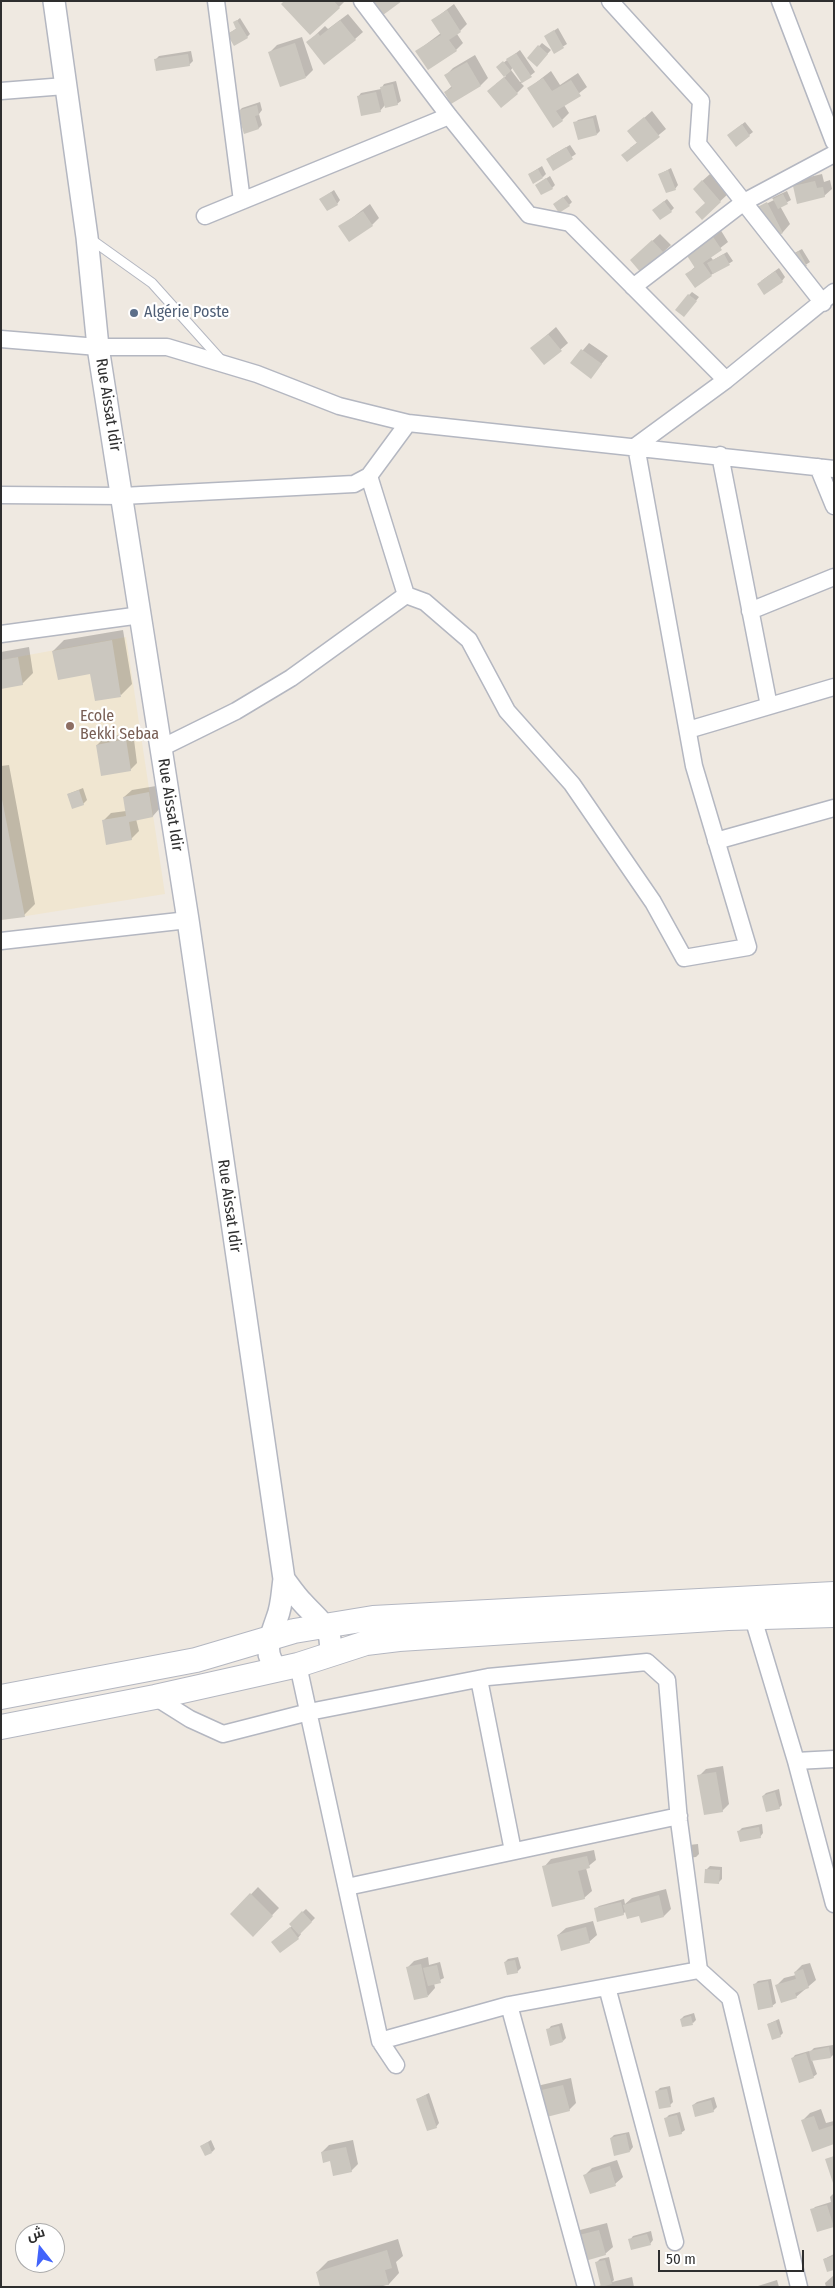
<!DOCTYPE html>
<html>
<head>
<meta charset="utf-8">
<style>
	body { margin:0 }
	#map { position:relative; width:835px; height:2288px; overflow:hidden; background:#efe9e1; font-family:"Fira Sans Condensed",Cairo,sans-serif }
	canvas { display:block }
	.frame { position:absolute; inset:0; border:2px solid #2e2e2e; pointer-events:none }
	.north { position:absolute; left:15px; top:2223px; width:50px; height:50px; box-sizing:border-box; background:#fff; border:1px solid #ababab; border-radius:50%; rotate:344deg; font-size:14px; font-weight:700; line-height:20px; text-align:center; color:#2e2e2e }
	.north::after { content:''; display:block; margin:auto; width:18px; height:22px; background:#4264fb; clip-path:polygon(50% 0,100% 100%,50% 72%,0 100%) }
	.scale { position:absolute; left:658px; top:2250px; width:146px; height:22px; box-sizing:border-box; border:2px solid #2e2e2e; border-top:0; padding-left:6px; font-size:15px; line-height:18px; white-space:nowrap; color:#2e2e2e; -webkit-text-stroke:4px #fff; paint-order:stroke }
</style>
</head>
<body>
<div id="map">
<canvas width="835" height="2288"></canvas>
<div class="frame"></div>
<div class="north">ش</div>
<div class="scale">50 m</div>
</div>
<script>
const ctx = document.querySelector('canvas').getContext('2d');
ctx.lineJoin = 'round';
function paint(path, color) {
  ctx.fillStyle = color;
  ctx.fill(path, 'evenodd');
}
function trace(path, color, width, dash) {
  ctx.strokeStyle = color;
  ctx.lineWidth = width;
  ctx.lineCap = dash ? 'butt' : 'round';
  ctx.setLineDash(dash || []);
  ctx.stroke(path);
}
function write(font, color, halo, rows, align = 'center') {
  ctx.font = font + ' "Fira Sans Condensed",sans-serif';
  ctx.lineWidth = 4.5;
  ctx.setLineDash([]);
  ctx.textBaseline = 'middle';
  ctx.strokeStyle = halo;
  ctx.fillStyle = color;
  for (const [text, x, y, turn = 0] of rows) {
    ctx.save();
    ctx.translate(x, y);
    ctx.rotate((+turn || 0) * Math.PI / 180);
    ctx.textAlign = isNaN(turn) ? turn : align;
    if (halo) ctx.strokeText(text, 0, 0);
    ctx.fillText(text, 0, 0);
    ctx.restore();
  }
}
const education = new Path2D(`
	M126 637 165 894 1 920V660Z`);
const shadow = new Path2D(`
	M285 1H345L339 7Z
	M454 4 467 24 457 34 463 43 456 50 417 51 441 33 433 20Z
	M348 14 363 32 355 39 308 42 325 26 328 29Z
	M240 18 250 34 247 37 228 34 237 28 234 23Z
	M558 28 567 44 554 52 546 36Z
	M302 37 313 70 306 77 270 52 277 45Z
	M542 43 551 50 537 65 528 58Z
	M520 50 535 72 521 83 524 86 517 93 496 84 506 76 498 67ZM513 67 522 81 520 82 511 70Z
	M191 51 193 61 189 65 156 59 159 56Z
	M475 55 488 78 481 85 451 102 445 92 452 86 446 75 453 68Z
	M551 71 560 85 578 73 587 87 564 105 569 113 562 120 529 88Z
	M396 81 401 101 397 104 385 105 380 111 358 97 361 93 381 89 384 84Z
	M260 102 262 110 259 114 262 125 259 128 245 132 239 111 242 108Z
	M652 111 666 129 627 161 630 148 638 142 629 131Z
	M596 115 600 131 597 134 575 123 578 120Z
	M745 122 753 132 736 145 732 132Z
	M570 145 576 154 553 169 551 156Z
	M542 166 546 174 543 177 529 174Z
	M671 168 678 185 675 189 660 174Z
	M710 174 728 194 702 218 706 202 701 182Z
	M822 174 824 182 830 180 832 189 824 196 794 186 801 179Z
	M550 176 555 185 552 188 536 185Z
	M334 190 340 200 337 204 321 199Z
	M787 191 791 200 780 206 790 224 783 232 765 241 750 212 757 205ZM772 198 774 200 756 209V206Z
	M567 195 572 202 569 205 558 201Z
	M667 199 674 208 671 211 657 207Z
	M370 204 379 218 372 225 340 227Z
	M717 224 728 242 710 256 713 260 727 252 733 261 711 275 687 274 696 266Z
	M660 234 671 245 642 272 639 253Z
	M802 249 810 262 793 273 789 256Z
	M779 268 785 277 782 281H761Z
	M692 292 699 297 687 312 689 295Z
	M556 327 568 343 544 364 532 348Z
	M589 343 608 356 591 377 572 363Z
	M123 630 132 684 121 695 92 673 53 651 64 640Z
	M29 647 33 673 22 684 1 688V652Z
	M133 732 137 763 130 770 97 745 104 738Z
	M9 765 35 904 24 915 1 919V766Z
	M156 786 160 808 153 816 136 819 139 831 131 839 104 820 111 813 126 811 124 797 132 790Z
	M83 788 87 800 83 804 68 794Z
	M723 1766 729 1804 722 1811 699 1776 706 1769Z
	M779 1789 782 1805 779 1808 763 1796 766 1793Z
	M762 1824 763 1833 760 1837 739 1831 742 1828Z
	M698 1844 699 1854 696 1857 687 1858 689 1845Z
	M594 1850 596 1860 586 1868 592 1891 584 1898 544 1867 551 1859Z
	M710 1866 722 1867V1879L719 1882 706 1870Z
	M258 1887 279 1908 253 1935 232 1914Z
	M666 1889 671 1909 664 1916 626 1911 623 1914 595 1909 599 1906 624 1899 625 1904 632 1898Z
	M306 1909 315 1918 300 1933 301 1934 298 1938 276 1939 292 1926 290 1924Z
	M593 1921 597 1935 589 1942 558 1935 566 1928Z
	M428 1957 429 1965 440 1962 444 1978 434 1983 435 1988 428 1996 407 1968 414 1961Z
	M518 1957 521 1968 517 1972 505 1962 508 1959Z
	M810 1963 816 1980 796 1997 777 1985 784 1978 796 1975 795 1972 802 1965Z
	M771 1979 776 2003 772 2006 755 1984 758 1981Z
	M694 2013 696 2020 693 2023 681 2019 684 2016Z
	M779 2019 783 2033 780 2036 768 2024Z
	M562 2023 566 2038 563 2041 548 2030 551 2026Z
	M833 2045 834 2054 831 2057 812 2060 817 2074 813 2077 792 2059 795 2055 809 2051 810 2052 814 2048Z
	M571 2078 576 2103 569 2110 536 2118 537 2086Z
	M670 2086 673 2102 670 2105 657 2091 660 2088Z
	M429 2093 439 2123 436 2127 417 2099Z
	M714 2097 717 2107 713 2111 693 2105 697 2102Z
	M821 2109 826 2123 834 2121V2143L803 2120 810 2113Z
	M680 2112 685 2130 681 2133 666 2118 669 2115Z
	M629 2132 633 2147 630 2151 611 2138 614 2135Z
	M211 2140 215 2149 212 2152 201 2146Z
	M353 2140 358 2164 351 2171 322 2152 329 2145Z
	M617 2160 623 2177 615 2184 585 2175 592 2168Z
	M834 2193V2225L833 2226 812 2210 815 2207 831 2202 830 2197Z
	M607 2223 613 2247 605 2254 573 2237 580 2230Z
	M651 2231 653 2240 650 2244 630 2240 633 2236Z
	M398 2239 403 2256 396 2262 399 2273 389 2284 380 2287H321L317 2272 328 2261Z
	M834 2254V2269L824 2259Z
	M609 2257 614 2280 612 2282 632 2277 634 2287H596L602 2285 596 2263 600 2259Z
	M834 2275V2287H826L825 2283Z
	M777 2280 779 2287H757L758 2286Z`);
const building = new Path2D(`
	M284 1H334L340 8 310 35 281 4Z
	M366 1H402L379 18Z
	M447 10 461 32 449 40 457 51 428 70 415 51 441 35 431 20Z
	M237 20 248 38 234 46 227 34 236 29 233 22Z
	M340 20 356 40 324 65 306 42 318 33 320 36Z
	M554 30 564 48 554 54 544 36Z
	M295 43 306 78 280 87 268 52Z
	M538 45 548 54 537 67 527 58Z
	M516 53 532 77 522 83 506 59Z
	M188 54 190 66 156 71 154 59Z
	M503 61 511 71 504 77 496 67Z
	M467 62 481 86 451 104 444 92 452 88 444 75Z
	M504 77 518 94 501 108 487 91Z
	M543 78 552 91 571 80 581 96 556 111 563 121 553 128 527 88Z
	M393 84 398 105 385 108 380 87Z
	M376 92 381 112 361 116 357 96Z
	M257 105 259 115 255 116 259 129 244 134 237 111Z
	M644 117 660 137 627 162 621 155 637 143 627 131Z
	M593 118 597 135 578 140 573 122Z
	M742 124 750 136 736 147 727 135Z
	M566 147 573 159 553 171 546 159Z
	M538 169 543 178 533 184 528 174Z
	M668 170 676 190 666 193 658 174Z
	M546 178 553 189 541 195 535 185Z
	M702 180 721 202 702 220 695 212 705 203 693 189Z
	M815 181 817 188 823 187 825 197 797 204 793 186Z
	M331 192 338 205 327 211 319 199Z
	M783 194 788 204 778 209 773 199Z
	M563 197 570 206 559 213 553 204Z
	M664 201 672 212 660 220 652 210Z
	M767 202 783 233 764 243 748 212Z
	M363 211 373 226 349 242 338 226Z
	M709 231 722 250 703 263 712 276 695 288 685 274 695 268 682 248Z
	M652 240 664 253 642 274 630 260Z
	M799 251 807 266 792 274 784 259Z
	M724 254 730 265 713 274 707 263Z
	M775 271 783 282 764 295 757 284Z
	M688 294 697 301 684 317 675 310Z
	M548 334 562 351 544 365 530 348Z
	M581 349 602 364 591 379 570 363Z
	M112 640 121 697 95 701 90 674 58 680 52 651Z
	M18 657 23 685 1 689V660Z
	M126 739 131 771 101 776 96 745Z
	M79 790 84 805 72 809 67 794Z
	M149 792 153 817 129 822 132 840 106 845 102 820 126 816 123 797Z
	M1 794 25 917 1 920Z
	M716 1772 723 1812 704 1815 697 1775Z
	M775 1792 780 1809 766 1812 762 1796Z
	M759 1827 761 1838 740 1842 737 1831Z
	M587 1856 590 1868 578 1871 585 1899 552 1907 542 1866Z
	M705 1869 720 1870 719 1884 704 1883Z
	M250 1893 273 1916 253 1937 230 1914Z
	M659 1895 664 1917 641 1923 639 1916 627 1919 623 1905Z
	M621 1902 624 1915 597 1922 594 1908Z
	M302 1911 312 1922 299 1935 289 1924Z
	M290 1927 299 1939 280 1953 271 1942Z
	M586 1927 590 1943 561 1951 557 1935Z
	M515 1960 518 1973 507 1975 504 1962Z
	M421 1964 428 1997 414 2000 406 1967Z
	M437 1965 441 1983 428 1986 423 1968Z
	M803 1969 809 1988 795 1993 797 1998 781 2003 775 1985 796 1979 794 1972Z
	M768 1981 773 2007 758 2010 753 1984Z
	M691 2016 693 2025 682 2027 680 2019Z
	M776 2021 781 2037 772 2040 767 2024Z
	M559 2026 563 2042 550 2046 546 2029Z
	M829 2047 831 2058 811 2061 809 2051Z
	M806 2053 814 2078 799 2083 791 2058Z
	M563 2085 570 2111 535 2120 529 2093Z
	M667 2089 671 2107 659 2109 655 2091Z
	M426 2095 437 2128 427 2131 416 2099Z
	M711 2100 714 2112 695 2117 692 2105Z
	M677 2115 682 2134 669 2137 664 2118Z
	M814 2116 819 2130 834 2125V2144L812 2152 801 2120Z
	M626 2134 630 2152 614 2156 610 2138Z
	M208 2142 212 2153 205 2156 200 2146Z
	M346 2147 352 2172 333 2176 330 2161 323 2163 321 2152Z
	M834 2156V2183H833L825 2159Z
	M610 2166 616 2186 590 2194 583 2175Z
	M827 2205 834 2227 817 2232 810 2209Z
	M599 2230 606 2255 578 2263 571 2237Z
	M647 2234 651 2245 631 2250 628 2239Z
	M387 2250 392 2268 385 2270 389 2285 320 2287 316 2272Z
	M834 2256V2270L827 2272 823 2259Z
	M605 2260 612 2284 601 2287 595 2262Z`);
const service = new Path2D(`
	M89 238 152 283 222 361`);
const minor = new Path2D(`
	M216 1 242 201
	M362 1 449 116 529 215 570 223 726 380
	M610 1 701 101 698 144 823 303
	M780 1 834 142
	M1 91 65 86
	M205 216 449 116
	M633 287 744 202 834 154
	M1 339 98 347H167L257 374 339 406 408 423 834 469
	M720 455 769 706
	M818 467 834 506
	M1 495 122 496 354 484 369 476 408 423
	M406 595 425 602 469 640 507 711 572 784 653 902 684 958 748 947 694 766 636 446 726 380 834 292
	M750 611 834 577
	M1 634 141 615
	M688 730 834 687
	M161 748 236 711 291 678 406 595 369 476
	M716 841 834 808
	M1 941 188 920
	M750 1608 796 1761 834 1904
	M298 1665 380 2041 396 2065
	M479 1679 513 1851
	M155 1697 190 1719 223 1734 309 1712 488 1677 647 1662 667 1680 679 1821 699 1970 730 1998 799 2287
	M796 1761 834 1759
	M347 1887 679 1816
	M607 1987 675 2242
	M509 2005 586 2287
	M380 2041 509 2005 699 1970`);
const tertiary = new Path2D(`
	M54 1 87 237 98 347 188 920 284 1579C282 1592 282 1606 277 1618 271 1637 261 1653 278 1669
	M284 1579C290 1587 296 1596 303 1603 318 1620 336 1630 329 1655`);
const secondary = new Path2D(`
	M1 1697 196 1660 294 1631 373 1618 834 1594
	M1 1727 155 1697 298 1665 366 1643 399 1639 728 1618 834 1615`);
const markers = [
	[134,313,5,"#5c6f8a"],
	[70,726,5,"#8d6e63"]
];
const serviceNames = [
	["Algérie Poste",144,313]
];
const streetNames = [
	["Rue Aissat Idir",108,405,81],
	["Rue Aissat Idir",170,805,81],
	["Rue Aissat Idir",229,1206,82]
];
const educationNames = [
	["Ecole",80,717],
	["Bekki Sebaa",80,735]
];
paint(education, '#f0e6d1');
paint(shadow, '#0003');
paint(building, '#cbc7bf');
trace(service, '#b4b7c1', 11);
trace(minor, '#b4b7c1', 19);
trace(tertiary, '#b4b7c1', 24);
trace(secondary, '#b4b7c1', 26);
trace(service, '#fff', 9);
trace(minor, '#fff', 16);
trace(tertiary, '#fff', 21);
trace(secondary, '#fff', 24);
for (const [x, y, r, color] of markers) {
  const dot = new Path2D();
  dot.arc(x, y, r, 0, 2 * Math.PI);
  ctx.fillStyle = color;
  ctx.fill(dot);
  trace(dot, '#fff', 2);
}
write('16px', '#4e5e75', '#fff', serviceNames, 'left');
write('16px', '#2e2e2e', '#fff', streetNames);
write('16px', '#785e54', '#fff', educationNames, 'left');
</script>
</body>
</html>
